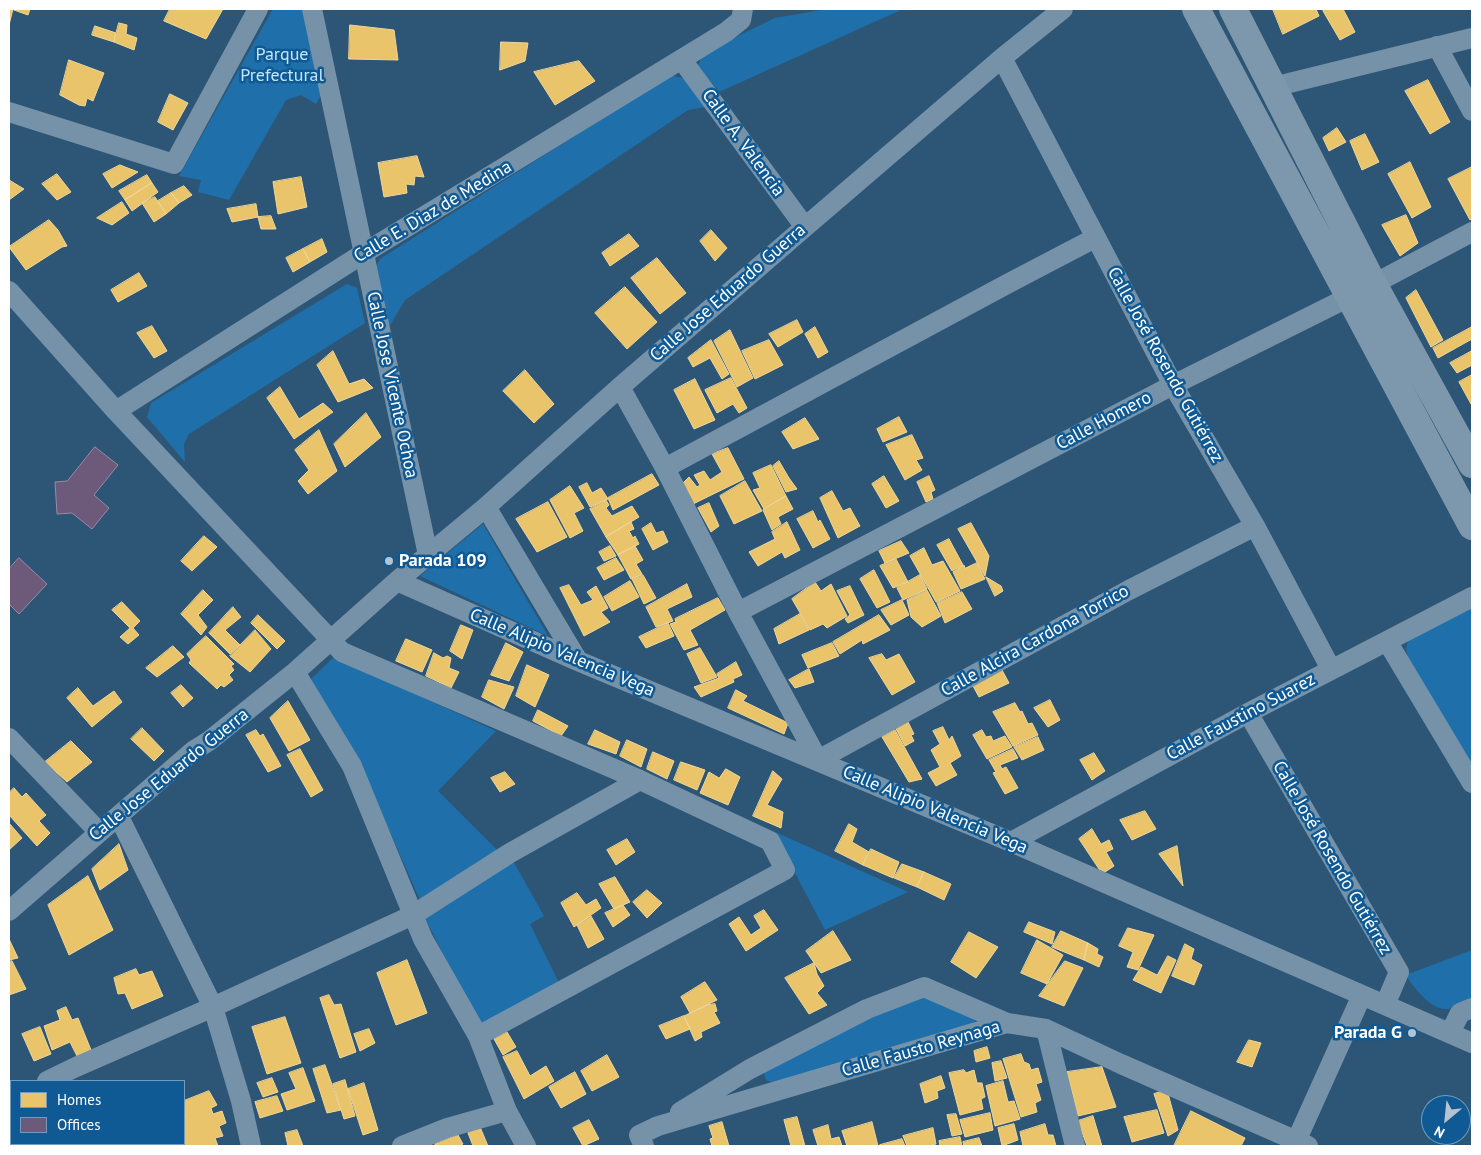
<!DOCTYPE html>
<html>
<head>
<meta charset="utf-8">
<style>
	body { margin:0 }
	#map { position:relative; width:1481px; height:1155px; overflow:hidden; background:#2d5676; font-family:"PT Sans",sans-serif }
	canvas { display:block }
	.frame { position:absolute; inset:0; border:10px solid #fff; pointer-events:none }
	.legend { position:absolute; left:10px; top:1080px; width:175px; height:65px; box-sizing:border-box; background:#0f5a94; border:1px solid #6f9cbf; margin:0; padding:6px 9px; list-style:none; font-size:15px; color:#fff }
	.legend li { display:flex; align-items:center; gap:10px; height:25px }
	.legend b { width:25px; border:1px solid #6f9cbf }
	.north { position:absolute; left:1421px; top:1095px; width:50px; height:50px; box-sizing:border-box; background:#0f5a94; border:1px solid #6f9cbf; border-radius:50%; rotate:208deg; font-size:14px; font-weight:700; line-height:20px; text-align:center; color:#fff }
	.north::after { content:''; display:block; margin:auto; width:18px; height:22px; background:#b6c4cf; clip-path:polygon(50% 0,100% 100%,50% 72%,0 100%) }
</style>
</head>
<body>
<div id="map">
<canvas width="1481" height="1155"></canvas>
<div class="frame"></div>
<ul class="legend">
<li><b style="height:14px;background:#e9c46a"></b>Homes</li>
<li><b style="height:14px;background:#6d597a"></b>Offices</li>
</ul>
<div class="north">N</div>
</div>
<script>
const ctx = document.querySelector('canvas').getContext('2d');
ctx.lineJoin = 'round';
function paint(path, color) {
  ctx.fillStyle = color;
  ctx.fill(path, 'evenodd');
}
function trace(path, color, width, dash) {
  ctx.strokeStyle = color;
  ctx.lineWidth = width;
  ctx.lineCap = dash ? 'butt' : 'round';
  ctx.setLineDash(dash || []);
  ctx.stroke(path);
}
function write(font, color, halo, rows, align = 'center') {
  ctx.font = font + ' "PT Sans",sans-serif';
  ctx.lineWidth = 5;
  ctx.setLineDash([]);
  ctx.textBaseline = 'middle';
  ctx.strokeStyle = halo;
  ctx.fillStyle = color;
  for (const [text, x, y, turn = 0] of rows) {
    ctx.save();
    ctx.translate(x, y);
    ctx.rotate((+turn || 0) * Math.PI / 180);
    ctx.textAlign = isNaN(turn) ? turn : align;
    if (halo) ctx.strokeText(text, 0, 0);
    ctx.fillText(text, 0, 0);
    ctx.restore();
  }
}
const green = new Path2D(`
	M273 9H304L324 90 316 104 301 95 286 100 229 200 198 192 201 180 179 176Z
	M827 9H903L719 92 698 66 703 53 775 18Z
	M671 75 685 79 706 107 688 110 405 300 389 327 373 272 380 259Z
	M347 284 357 288 365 323 189 434 184 444 185 462 147 417 151 403Z
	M483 524 548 636 420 576Z
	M1472 605V766L1408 657C1405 649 1406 644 1411 638Z
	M334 657 496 731 438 791 498 851 421 902 364 774 311 679Z
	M773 831 908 892 825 930Z
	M513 861 544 916 530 924 560 985 481 1029 424 916Z
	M1472 950V999C1466 1002 1453 1009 1447 1009 1432 1011 1412 986 1406 975Z
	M926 996 976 1020 972 1024 773 1083 766 1080 764 1074 769 1066 895 1003Z`);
const homes = new Path2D(`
	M9 9H13L9 25Z
	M14 9H30L28 15 14 10Z
	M170 9H223L206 39 164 21Z
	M1273 9H1316L1319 16 1283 34Z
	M1330 9H1343L1355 32 1340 40 1323 11Z
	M119 23 127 25 126 34 137 38 134 50 114 42Z
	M350 25 394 30 398 60 349 59Z
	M95 26 116 33 114 42 92 35Z
	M501 42 528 43 525 61 500 70Z
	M69 60 104 73 93 101 87 98 85 106 79 105 60 95Z
	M579 61 595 81 555 105 534 72Z
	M1428 80 1450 122 1430 134 1405 91Z
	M170 94 188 103 173 130 158 122Z
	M1337 128 1346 142 1329 151 1323 138Z
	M1365 134 1379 162 1362 170 1350 141Z
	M417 156 424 177 415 176 414 185 406 184 407 193 384 197 378 163Z
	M1410 162 1431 207 1412 218 1388 174Z
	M120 165 138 172 112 188 103 174Z
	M1472 167V218L1470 220 1448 179Z
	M57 174 71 192 57 200 42 184Z
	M147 175 152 183 125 200 119 191Z
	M301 177 307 207 278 214 273 182Z
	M9 180 24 189 9 200Z
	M152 183 158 192 132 211 125 200Z
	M184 186 192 195 179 203 171 193Z
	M171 193 179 203 166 214 158 201Z
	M155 197 166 214 154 222 142 203Z
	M122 202 129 213 112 225 97 218Z
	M256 204 258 217 232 222 227 209Z
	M1406 215 1418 243 1400 256 1382 225Z
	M271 216 276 229H261L258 217Z
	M49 220 58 230 67 246 62 247 26 270 9 247Z
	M711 230 727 248 715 261 700 241Z
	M629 234 639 246 610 266 602 253Z
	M322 239 327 252 310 262 303 249Z
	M303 249 310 262 293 272 286 258Z
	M657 258 686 293 660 314 631 278Z
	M139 273 147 286 118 302 111 290Z
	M625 287 657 322 627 349 595 313Z
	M1416 290 1443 340 1431 347 1406 298Z
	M797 320 803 332 778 347 769 334Z
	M152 326 167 351 154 358 137 333Z
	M815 327 828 352 818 358 805 334Z
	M1472 327V339L1438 358 1433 348Z
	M730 330 753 378 737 387 714 341Z
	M711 340 729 374 722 379 710 358 693 367 688 358Z
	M769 340 783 365 755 379 742 351Z
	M333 351 349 384 364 379 373 388 338 402 317 365Z
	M1472 351V365L1457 373 1450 363Z
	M525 370 554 404 534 423 503 391Z
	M1472 375V404H1471L1459 382Z
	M731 378 747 408 739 413 733 404 717 413 705 390Z
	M695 379 715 420 694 429 674 390Z
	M280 387 299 419 323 403 333 412 294 439 267 398Z
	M366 413 381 437 345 467 334 444Z
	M899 417 907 432 883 442 877 429Z
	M805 418 819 439 793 449 782 432Z
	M319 430 337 471 308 494 298 481 309 470 295 450Z
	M912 435 923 458 916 460 922 470 905 480 886 445Z
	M728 448 744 479 693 504 682 484 689 477 697 487 700 485 694 475 704 471 710 480 722 472 712 454Z
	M779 461 789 478 797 489 786 492 773 466Z
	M771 465 786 496 764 509 753 490 760 488 753 473Z
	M652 474 659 485 613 510 608 498Z
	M884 476 899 501 886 508 872 484Z
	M929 476 935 490 931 492 933 499 926 502 917 482Z
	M745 481 762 511 734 524 720 496Z
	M587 483 592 493 601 488 608 499 590 507 579 487Z
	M570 486 584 508 574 513 583 531 570 538 550 500Z
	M832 491 843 511 850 508 860 526 838 538 820 498Z
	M786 496 793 509 778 517 781 524 772 530 763 510Z
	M606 500 609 505 606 508 612 516 632 506 639 517 606 537 590 509Z
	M548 502 567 537 537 552 516 519Z
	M709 503 719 526 711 532 698 508Z
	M813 511 818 522 820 520 830 539 813 548 797 519Z
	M631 522 634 529 629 531 633 538 635 536 639 544 618 555 606 537Z
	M787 522 800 550 785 558 782 552 758 566 749 552 775 539 772 532Z
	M651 523 656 533 663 531 668 542 653 550 642 529Z
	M971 523 989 556 985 576 958 529Z
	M204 536 217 547 192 571 181 561Z
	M949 539 963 565 952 571 937 545Z
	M901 541 909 553 885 563 879 551Z
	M610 546 616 556 604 561 599 552Z
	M635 546 643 560 636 564 642 574 631 579 618 555Z
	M924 548 932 565 943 561 960 591 936 602 910 556Z
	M616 558 624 570 604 580 597 568Z
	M896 559 908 582 893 588 880 566Z
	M977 563 985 579 961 589 953 572 964 565 965 568Z
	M874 570 890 602 877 608 860 579Z
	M643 575 656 598 644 604 632 579Z
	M920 575 927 589 903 600 897 588Z
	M986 577 1001 586 1003 591 995 596Z
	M630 581 639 597 612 611 604 597Z
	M815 582 821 591 831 584 847 616 827 628 823 624 810 630 792 599Z
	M687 584 692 597 667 609 673 621 656 627 646 607Z
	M569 585 581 605 593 600 587 592 596 586 608 608 601 612 610 622 584 636 560 588Z
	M850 586 864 615 848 623 845 619 850 615 837 591Z
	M203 590 213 600 198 615 207 627 201 635 181 614Z
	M927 590 941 616 922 627 911 617 907 600Z
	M962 592 972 609 945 623 937 603Z
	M718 598 725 610 690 630 698 645 684 650 670 624 676 622 675 619Z
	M902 600 909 615 891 625 881 610Z
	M122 602 140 621 133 628 139 635 128 644 120 637 130 628 112 610Z
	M233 607 241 617 225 630 240 645 230 654 209 633Z
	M800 614 809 630 779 644 774 629Z
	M258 615 285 641 277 649 251 623Z
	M879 615 890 630 863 644 862 640 840 654 833 642Z
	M668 623 674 636 646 648 639 637Z
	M461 625 473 630 462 659 450 651Z
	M255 630 271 649 250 672 230 656Z
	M206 636 234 664 231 666 234 670 229 675 233 680 224 687 221 685 217 689 189 663 191 660 187 654Z
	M406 639 432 650 422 672 396 661Z
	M506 643 523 652 509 681 491 675Z
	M832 643 839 656 808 668 802 655Z
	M173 646 184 657 157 677 146 668Z
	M700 648 717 677 701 683 687 654Z
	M434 653 443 658 447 656 451 658 449 668 459 672 451 688 426 676Z
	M882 654 886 660 899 654 915 682 892 695 869 658Z
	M736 662 742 675 733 679 734 682 701 697 694 687 719 678 717 674Z
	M527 665 549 675 535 707 516 696Z
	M809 669 814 682 795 688 789 680Z
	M1002 670 1009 683 979 697 973 686Z
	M489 680 514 687 504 709 482 697Z
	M181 685 193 698 183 707 171 693Z
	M78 688 93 706 114 691 122 702 92 727 67 698Z
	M736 690 747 696 743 701 788 723 784 734 728 708Z
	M1050 700 1060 720 1048 727 1034 708Z
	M288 701 310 740 289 751 270 718Z
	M1015 703 1020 712 1022 711 1028 724 1032 723 1038 735 1013 746 993 712Z
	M538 710 568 726 561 736 533 721Z
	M908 722 914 734 911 735 914 741 905 746 896 729Z
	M943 727 949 740 952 736 961 756 950 763 957 775 936 786 928 773 940 767 931 750 940 744 933 731Z
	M142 728 164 751 154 761 131 739Z
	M256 730 260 736 263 734 281 766 268 772 246 735Z
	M595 730 620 742 616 754 588 744Z
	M895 730 922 779 909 782 882 737Z
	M982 730 986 737 991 736 993 741 1005 736 1012 747 987 759 973 735Z
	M1038 737 1044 750 1022 760 1014 747Z
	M627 740 647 749 641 767 620 756Z
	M71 741 92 762 67 782 45 762Z
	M300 749 323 790 311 797 287 755Z
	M1013 749 1018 758 1000 765 1002 769 1006 767 1018 788 1005 794 993 773 996 772 989 760Z
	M653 752 674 761 667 779 647 769Z
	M1094 753 1105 771 1092 780 1080 760Z
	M681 762 705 770 697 790 674 780Z
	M726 769 740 777 728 805 700 793 709 772 719 778Z
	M773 771 782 779 767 805 783 812 781 828 753 816Z
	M505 772 515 784 500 792 491 778Z
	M14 788 22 797 26 793 46 815 39 821 50 833 37 846 9 815V793Z
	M1145 811 1156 829 1132 840 1120 820Z
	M9 823 22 838 9 850Z
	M849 824 857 829 852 842 869 852 863 865 835 851Z
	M1092 829 1101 844 1109 840 1113 849 1106 852 1114 866 1105 872 1099 869 1079 839Z
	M627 839 635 852 616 865 607 850Z
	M119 844 128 870 100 890 92 869Z
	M1177 846 1183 886 1159 854Z
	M871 849 899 862 893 878 863 865Z
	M902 864 924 872 917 887 894 878Z
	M924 872 951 884 944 900 917 887Z
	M88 876 113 930 69 955 48 905Z
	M615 877 630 902 614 909 599 884Z
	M647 890 662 903 647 918 633 902Z
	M577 893 586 905 596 899 601 908 574 927 561 903Z
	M623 905 630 915 613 927 605 913Z
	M764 910 778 930 746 951 729 924 739 917 751 935 761 928 754 916Z
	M591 916 604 939 588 948 577 925Z
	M1029 922 1055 932 1052 944 1024 932Z
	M1128 928 1154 935 1138 970 1127 967 1133 952 1119 946Z
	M833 931 851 960 821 973 806 951Z
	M1061 931 1088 943 1084 960 1052 947Z
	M969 932 998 947 976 978 951 962Z
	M9 939 18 958 9 960Z
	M1037 940 1063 955 1047 984 1021 973Z
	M1088 943 1098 949 1097 954 1103 957 1099 967 1084 960Z
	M1185 944 1194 949 1191 959 1202 965 1194 985 1172 976Z
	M1168 956 1176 960 1161 993 1133 980 1141 967 1157 975Z
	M407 960 427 1013 396 1025 377 973Z
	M12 961 26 989 9 995V962Z
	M1065 961 1083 968 1064 1006 1039 996Z
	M814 963 817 974 824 986 817 993 827 1005 809 1014 785 978Z
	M136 969 139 975 152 971 163 996 132 1009 125 993 118 994 114 978Z
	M705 982 717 1000 690 1013 681 997Z
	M329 995 334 1005 341 1004 356 1052 340 1058 320 998Z
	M715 1004 717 1011 714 1012 720 1023 701 1032 702 1037 695 1041 684 1016 707 1005Z
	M66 1007 72 1020 78 1018 91 1050 77 1056 70 1042 52 1050 44 1026 60 1020 57 1011Z
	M684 1016 690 1029 666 1039 659 1026Z
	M285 1017 301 1063 267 1074 252 1027Z
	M40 1027 51 1054 34 1061 22 1034Z
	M369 1029 375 1043 360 1051 354 1034Z
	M507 1032 516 1047 503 1055 494 1039Z
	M1249 1040 1261 1043 1252 1067 1237 1062Z
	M987 1047 990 1058 976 1062 974 1051Z
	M517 1051 530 1076 546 1066 554 1081 524 1099 503 1057Z
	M1021 1054 1024 1062 1029 1064 1031 1070 1038 1068 1042 1082 1036 1084 1041 1100 1035 1103 1037 1112 1021 1117 1003 1059Z
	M607 1055 619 1077 592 1091 581 1071Z
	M1001 1061 1007 1078 995 1081 992 1063Z
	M325 1065 341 1110 327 1113 313 1069Z
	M1102 1067 1116 1107 1078 1116 1067 1072Z
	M303 1068 315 1101 287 1110 281 1094 296 1089 289 1073Z
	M964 1070 966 1073 974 1070 977 1083H982L985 1097 981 1099 983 1109 960 1115 949 1073Z
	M575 1072 586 1094 561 1108 549 1087Z
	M941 1076 945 1088 937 1091 938 1098 925 1103 920 1084Z
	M272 1078 278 1092 263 1097 257 1083Z
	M345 1080 355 1116 344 1119 333 1084Z
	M1003 1081 1008 1102 1014 1101 1020 1119 995 1126 986 1086Z
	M364 1083 378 1130 363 1135 348 1089Z
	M1167 1090 1178 1130 1168 1136 1154 1094Z
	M209 1091 217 1105 211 1108 213 1114 222 1111 226 1123 219 1126 223 1136 215 1138 218 1146H199L198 1145 194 1146H184L183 1144 184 1119H186L184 1110V1101Z
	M277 1096 283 1111 260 1118 255 1102Z
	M1157 1110 1164 1133 1132 1142 1124 1117Z
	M1191 1111 1245 1138 1241 1146H1174Z
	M990 1113 993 1130 965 1137 960 1120Z
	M956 1114 962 1134 952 1136 947 1115Z
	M1093 1116 1102 1146H1087L1078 1121Z
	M797 1117 805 1146H791L784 1120Z
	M11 1119V1144H43L36 1146H12L9 1137V1120Z
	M589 1120 599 1139 583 1146 573 1128Z
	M722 1122 729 1146H712L710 1139 713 1138 709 1126Z
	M872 1122 878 1146H847L842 1131Z
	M1014 1124 1018 1140 1002 1146 998 1128Z
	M1045 1124 1048 1135H1053L1056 1146H1023L1020 1132Z
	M828 1125 831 1139 839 1137 842 1146H818L813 1130Z
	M480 1127 488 1146H473L468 1133Z
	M933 1128 936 1144 928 1146H907L903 1136Z
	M297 1130 303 1146H288L285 1133Z
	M458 1135 463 1144 458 1146H435V1144Z
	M960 1137 962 1146H940L939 1141Z
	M979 1138 982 1146H964L963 1142Z
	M902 1139 905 1146H881L880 1145Z`);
const offices = new Path2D(`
	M95 447 118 465 94 495 109 508 92 529 72 513 57 514 55 482 67 481Z
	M19 558 47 584 19 614 9 604V569Z`);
const street = new Path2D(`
	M312 9 428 555
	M1437 46 1472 111
	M1002 58 1173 385 1255 526 1331 669
	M682 60 805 227
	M1273 87 1472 38
	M9 112 174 164 258 9
	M9 291 116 411 342 652 640 780 770 841 785 870 478 1036
	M620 387 665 468 738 612 818 760
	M116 411 364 253 726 32 741 20 743 9
	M665 468 1009 283 1095 238
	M486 507 578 661
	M397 581 578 661 1011 842 1472 1043
	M738 612 1173 385 1349 297 1472 232
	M1387 641 1472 783
	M295 672 352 766 423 939 478 1036 507 1111 526 1146
	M1248 713 1399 972 1385 1005
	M9 738 99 832
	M818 760 1129 590 1255 526
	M119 817 213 1007 241 1101 251 1146
	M1011 842 1248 713 1472 597
	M9 911 193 751 209 741 295 672 397 581 486 507 620 387 805 227 1002 58 1063 9
	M1046 1029 1075 1146
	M1450 1033 1460 1013 1472 1008
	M47 1081 76 1067 213 1007 413 915 510 853 640 780
	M9 1100 11 1099
	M680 1112 750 1069 867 1009 924 987 1007 1023
	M402 1146 447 1128 507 1111
	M644 1146 639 1135 658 1126 1007 1023 1046 1029 1121 1064 1308 1146
	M1294 1146 1362 995`);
const secondary = new Path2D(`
	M1196 9 1472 526
	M1233 9 1373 284 1472 464`);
const markers = [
	[389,561,5,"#b6c4cf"],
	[1412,1033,5,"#b6c4cf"]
];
const parkNames = [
	["Parque",282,55],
	["Prefectural",282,76]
];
const streetNames = [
	["Calle A. Valencia",743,143,54],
	["Calle E. Diaz de Medina",433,212,-31],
	["Calle Jose Eduardo Guerra",728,293,-41],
	["Calle José Rosendo Gutiérrez",1165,365,61],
	["Calle Jose Vicente Ochoa",392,385,78],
	["Calle Homero",1104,421,-28],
	["Calle Alcira Cardona Torrico",1035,641,-29],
	["Calle Alipio Valencia Vega",562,653,23],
	["Calle Faustino Suarez",1241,717,-28],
	["Calle Jose Eduardo Guerra",169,775,-39],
	["Calle Alipio Valencia Vega",935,810,23],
	["Calle José Rosendo Gutiérrez",1332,858,60],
	["Calle Fausto Reynaga",921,1049,-16]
];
const poiNames = [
	["Parada 109",399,561],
	["Parada G",1402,1033,"right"]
];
paint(green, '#1f70aa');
paint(homes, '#e9c46a');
trace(homes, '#f0d697', 1);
paint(offices, '#6d597a');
trace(offices, '#998ba2', 1);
trace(street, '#7592a9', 20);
trace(secondary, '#7d98ad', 28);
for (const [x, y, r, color] of markers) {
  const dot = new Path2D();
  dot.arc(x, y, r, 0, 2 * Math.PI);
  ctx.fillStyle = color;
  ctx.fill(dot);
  trace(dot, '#0f5a94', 2);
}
write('18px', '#c3e6fe', '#0f5a94', parkNames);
write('18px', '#fff', '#0f5a94', streetNames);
write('bold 18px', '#fff', '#0f5a94', poiNames, 'left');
</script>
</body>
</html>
